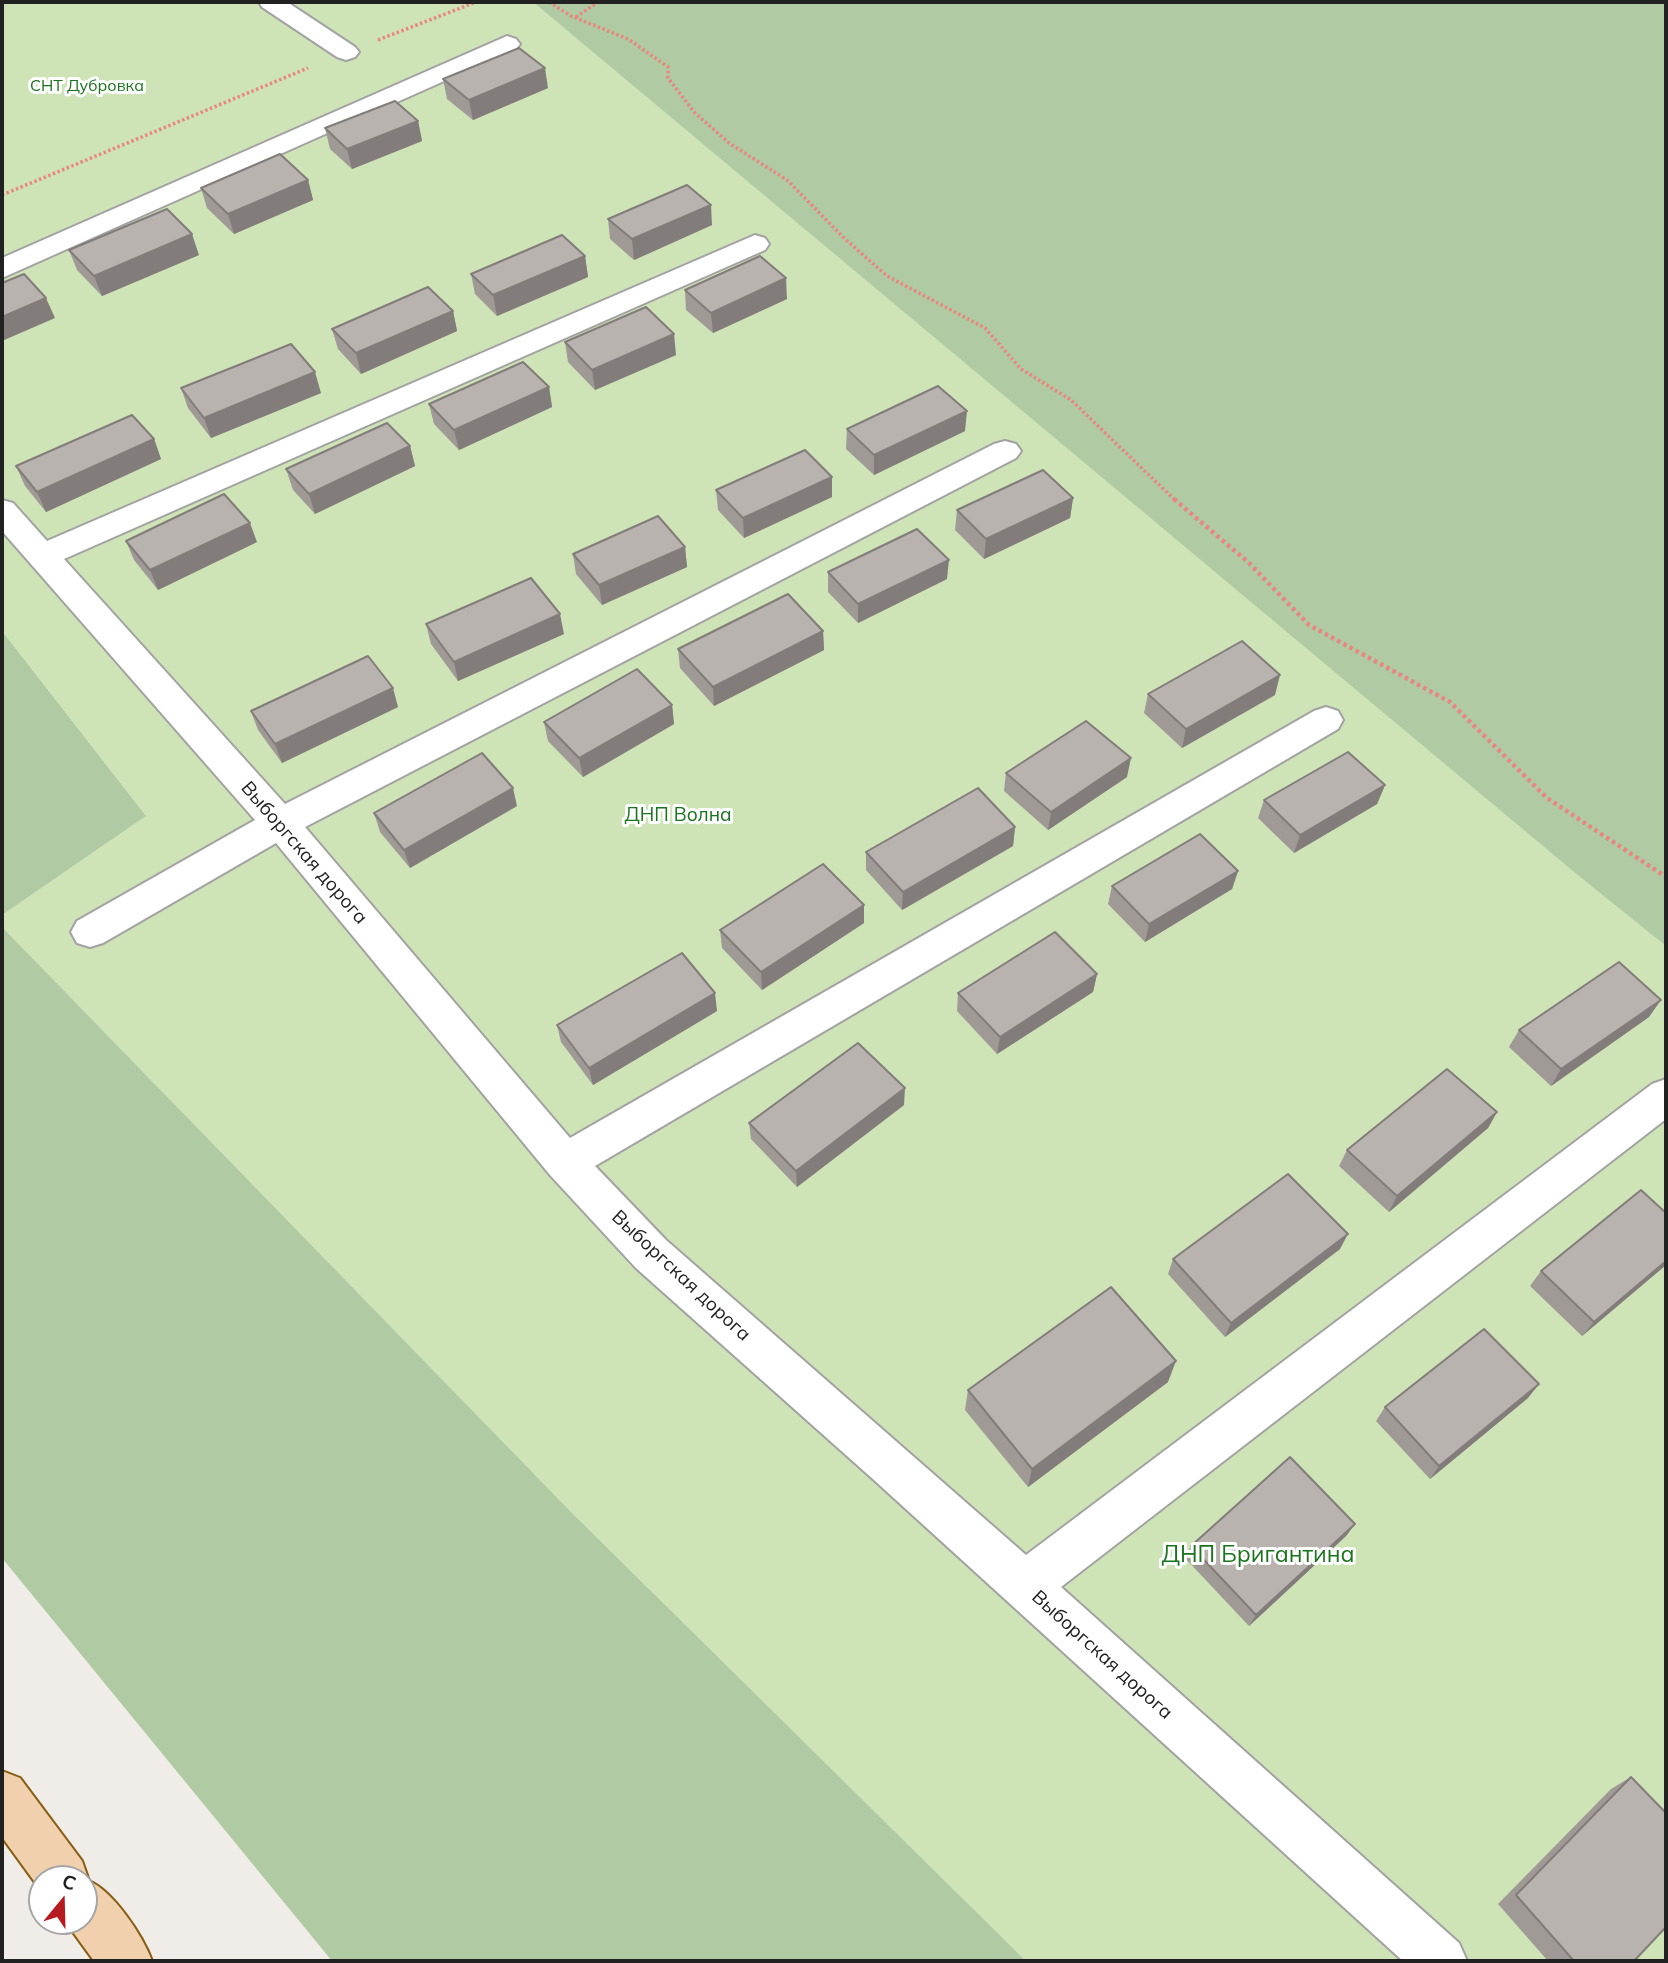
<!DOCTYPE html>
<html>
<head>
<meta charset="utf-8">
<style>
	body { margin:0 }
	#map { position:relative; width:1668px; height:1963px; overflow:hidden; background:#f0ede9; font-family:Mulish,sans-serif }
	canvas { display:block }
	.frame { position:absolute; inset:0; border:4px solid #212121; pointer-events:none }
	.north { position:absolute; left:28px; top:1865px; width:70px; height:70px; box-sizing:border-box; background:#fff; border:2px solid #a6a6a6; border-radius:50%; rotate:19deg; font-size:19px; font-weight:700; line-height:28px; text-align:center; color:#212121 }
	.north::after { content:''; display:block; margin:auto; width:24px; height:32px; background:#b81a22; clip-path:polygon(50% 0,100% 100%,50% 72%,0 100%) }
</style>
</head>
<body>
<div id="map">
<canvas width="1668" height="1963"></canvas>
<div class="frame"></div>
<div class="north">С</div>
</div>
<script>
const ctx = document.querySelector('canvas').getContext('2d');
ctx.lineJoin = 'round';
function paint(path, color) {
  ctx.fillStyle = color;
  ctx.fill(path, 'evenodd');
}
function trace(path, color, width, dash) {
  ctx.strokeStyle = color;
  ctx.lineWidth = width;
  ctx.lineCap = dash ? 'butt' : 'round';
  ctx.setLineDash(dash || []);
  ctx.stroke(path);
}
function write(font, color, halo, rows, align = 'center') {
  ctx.font = font + ' Mulish,sans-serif';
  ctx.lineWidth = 6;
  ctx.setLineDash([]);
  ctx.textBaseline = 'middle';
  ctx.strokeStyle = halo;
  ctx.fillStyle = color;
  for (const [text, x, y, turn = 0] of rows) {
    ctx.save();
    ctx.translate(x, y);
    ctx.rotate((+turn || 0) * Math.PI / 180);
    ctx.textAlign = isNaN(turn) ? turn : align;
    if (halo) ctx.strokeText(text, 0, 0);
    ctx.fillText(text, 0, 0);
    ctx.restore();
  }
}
const grass = new Path2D(`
	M2 2H533L1666 946V1961H1026L572 1513 2 927V915L146 816 2 631Z`);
const forest = new Path2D(`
	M533 2H1666V946L1573 871Z
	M2 631 146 816 2 915Z
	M2 927 572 1513 1026 1961H332L2 1558Z`);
const pathFar1 = new Path2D(`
	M549 2 571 16 628 39 668 67V78L694 112 729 143 787 180 844 238 887 276 985 328 1021 369 1071 400 1176 501
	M576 17 598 2
	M378 40 476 2
	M2 195 308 68`);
const path = new Path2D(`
	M1174 499 1249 563 1309 625 1450 702 1547 798 1666 877`);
const minor = new Path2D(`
	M259 2H287L355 47 359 52 355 57 346 60 337 57 262 7Z
	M507 36 516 39 520 44 516 49 2 278V258Z
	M755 235 765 238 769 244 765 250 64 559 285 804 994 444 1005 441 1016 444 1021 451 1016 458 305 827 570 1138 1314 711 1326 707 1338 711 1343 720 1338 729 595 1166 666 1240 1026 1555 1652 1084 1666 1079V1119L1061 1587 1459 1943 1467 1961H1403L874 1480 636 1268 550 1175 276 843 103 943 90 947 77 943 71 932 77 921 255 820 2 531V500L13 503 47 541Z`);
const primary = new Path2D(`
	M2 1771 20 1778 82 1861 89 1881C113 1891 143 1936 152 1961H94L65 1921H84V1879H42V1892L2 1837Z`);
const wall = new Path2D(`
	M443 79 548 88 473 120 447 99Z
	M418 121 422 141 352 169 330 149 325 128Z
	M308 180 313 200 234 234 207 208 201 188Z
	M608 219 712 225 634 260 610 239Z
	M69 250 199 255 102 296 77 270Z
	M585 256 588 277 497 316 475 294 471 274Z
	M685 290 787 299 713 333 686 310Z
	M453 311 457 331 361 374 338 349 332 329Z
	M565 342 676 355 595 390 568 362Z
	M549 387 552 407 459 450 434 424 429 404Z
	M181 388 321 393 211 438 188 408Z
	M847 429 965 431 874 475 846 449Z
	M154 439 161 459 46 512 25 486 16 466Z
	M410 446 415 466 315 514 293 490 286 469Z
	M716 490 832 497 744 538 718 510Z
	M1073 498 1070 518 984 559 955 530 957 510Z
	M126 541 257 542 158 590 134 560Z
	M685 547 687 567 602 605 576 574 573 554Z
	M828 572 947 579 858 623 828 592Z
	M426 624 564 634 458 681 431 644Z
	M823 631 824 650 714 706 680 668 678 649Z
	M1148 694 1275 695 1182 748 1144 713Z
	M672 705 674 724 583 777 548 741 544 722Z
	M398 707 282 763 258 730 251 711Z
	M1006 773 1127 777 1048 830 1004 791Z
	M1385 785 1377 804 1294 853 1258 818 1264 800Z
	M517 806 410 868 380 832 374 813Z
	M1015 827 1013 846 902 910 866 870V852Z
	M1238 871 1232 889 1145 942 1108 904 1112 886Z
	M864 905V923L762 990 722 948 720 930Z
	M1097 974 1093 992 997 1054 957 1011 958 993Z
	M717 1011 593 1085 561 1042 557 1025Z
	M1649 1017 1551 1086 1509 1047 1519 1030Z
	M904 1105 797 1187 751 1139 749 1123Z
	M1497 1112 1488 1128 1389 1212 1339 1166 1347 1150Z
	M1340 1249 1225 1337 1168 1274 1173 1259Z
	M1666 1265 1582 1336 1530 1286 1541 1271Z
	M1168 1382 1028 1487 965 1410 968 1390Z
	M1528 1398 1430 1479 1376 1421 1385 1407Z
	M1355 1524 1346 1536 1249 1626 1185 1558 1191 1546Z
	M1631 1777 1634 1961H1548L1498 1904 1611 1789Z`);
const shadedWall = new Path2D(`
	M545 68 548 88 473 120 469 100Z
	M418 121 422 141 352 169 347 149Z
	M308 180 313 200 234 234 228 214Z
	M711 205 712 225 634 260 632 239Z
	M192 234 199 255 102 296 94 276Z
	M585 256 588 277 497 316 493 295Z
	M786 278 787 299 713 333 711 313Z
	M46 298 55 318 2 341V317Z
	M453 311 457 331 361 374 356 353Z
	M674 334 676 355 595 390 592 370Z
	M315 372 321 393 211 438 204 418Z
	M549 387 552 407 459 450 454 430Z
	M967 411 965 431 874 475V455Z
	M154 439 161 459 46 512 37 492Z
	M410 446 415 466 315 514 309 494Z
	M832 477V497L744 538 743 518Z
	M1073 498 1070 518 984 559 986 539Z
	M250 523 257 542 158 590 150 570Z
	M685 547 687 567 602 605 599 585Z
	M949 560 947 579 858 623V604Z
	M560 614 564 634 458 681 454 662Z
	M823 631 824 650 714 706 713 687Z
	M1280 675 1275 695 1182 748 1186 729Z
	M393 688 398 707 282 763 275 744Z
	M672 705 674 724 583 777 579 758Z
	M1131 758 1127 777 1048 830 1051 812Z
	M1385 785 1377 804 1294 853 1300 835Z
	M513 788 517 806 410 868 404 850Z
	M1015 827 1013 846 902 910 903 892Z
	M1238 871 1232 889 1145 942 1149 924Z
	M864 905V923L762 990 761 972Z
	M1097 974 1093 992 997 1054 1000 1037Z
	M715 993 717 1011 593 1085 589 1068Z
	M1661 1000 1649 1017 1551 1086 1561 1069Z
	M905 1088 904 1105 797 1187 796 1171Z
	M1497 1112 1488 1128 1389 1212 1397 1196Z
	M1348 1234 1340 1249 1225 1337 1231 1323Z
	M1666 1261V1265L1582 1336 1594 1322Z
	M1176 1361 1168 1382 1028 1487 1032 1469Z
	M1539 1384 1528 1398 1430 1479 1439 1466Z
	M1355 1524 1346 1536 1249 1626 1256 1615Z`);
const building = new Path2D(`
	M519 48 545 68 469 100 443 79Z
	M395 101 418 121 347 149 325 128Z
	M280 154 308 180 228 214 201 188Z
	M687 185 711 205 632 239 608 219Z
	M167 209 192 234 94 276 69 250Z
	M562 235 585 256 493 295 471 274Z
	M760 256 786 278 711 313 685 290Z
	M24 274 46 298 2 317V283Z
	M428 287 453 311 356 353 332 329Z
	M646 307 674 334 592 370 565 342Z
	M291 344 315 372 204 418 181 388Z
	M523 362 549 387 454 430 429 404Z
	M938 386 967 411 874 455 847 429Z
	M132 415 154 439 37 492 16 466Z
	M387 423 410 446 309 494 286 469Z
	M805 450 832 477 743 518 716 490Z
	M1043 470 1073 498 986 539 957 510Z
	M224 494 250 523 150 570 126 541Z
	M658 516 685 547 599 585 573 554Z
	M917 529 949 560 858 604 828 572Z
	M531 578 560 614 454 662 426 624Z
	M788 594 823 631 713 687 678 649Z
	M1242 641 1280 675 1186 729 1148 694Z
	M368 656 393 688 275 744 251 711Z
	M637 669 672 705 579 758 544 722Z
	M1086 721 1131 758 1051 812 1006 773Z
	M1348 752 1385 785 1300 835 1264 800Z
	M482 753 513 788 404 850 374 813Z
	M978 788 1015 827 903 892 866 852Z
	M1200 834 1238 871 1149 924 1112 886Z
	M823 864 864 905 761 972 720 930Z
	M1055 932 1097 974 1000 1037 958 993Z
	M682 953 715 993 589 1068 557 1025Z
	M1619 962 1661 1000 1561 1069 1519 1030Z
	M858 1043 905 1088 796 1171 749 1123Z
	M1447 1069 1497 1112 1397 1196 1347 1150Z
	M1288 1174 1348 1234 1231 1323 1173 1259Z
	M1641 1190 1666 1213V1261L1594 1322 1541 1271Z
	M1111 1287 1176 1361 1032 1469 968 1390Z
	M1484 1329 1539 1384 1439 1466 1385 1407Z
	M1290 1457 1355 1524 1256 1615 1191 1546Z
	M1631 1777 1666 1813V1927L1634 1961H1574L1516 1895Z`);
const farParknames = [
	["СНТ Дубровка",87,86]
];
const parkNames = [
	["ДНП Волна",678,815]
];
const streetNames = [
	["Выборгская дорога",304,853,49],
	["Выборгская дорога",681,1276,43],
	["Выборгская дорога",1102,1655,42]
];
const nearParknames = [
	["ДНП Бригантина",1258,1555]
];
paint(grass, '#cee3b6');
paint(forest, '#b0caa3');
trace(minor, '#a2a2a2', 4);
trace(primary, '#8a5d14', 4);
trace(pathFar1, '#e98681', 3.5, [2.5, 2.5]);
trace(path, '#e98681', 4.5, [3.5, 3.5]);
paint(minor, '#fff');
paint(primary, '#f1d0ad');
paint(wall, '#9f9a96');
paint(shadedWall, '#827d7a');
paint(building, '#b9b3af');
trace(building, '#827d7a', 2);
write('16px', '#1a731d', '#fff', farParknames);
write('19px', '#1a731d', '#fff', parkNames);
write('19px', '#212121', '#fff', streetNames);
write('23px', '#1a731d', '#fff', nearParknames);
</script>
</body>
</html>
